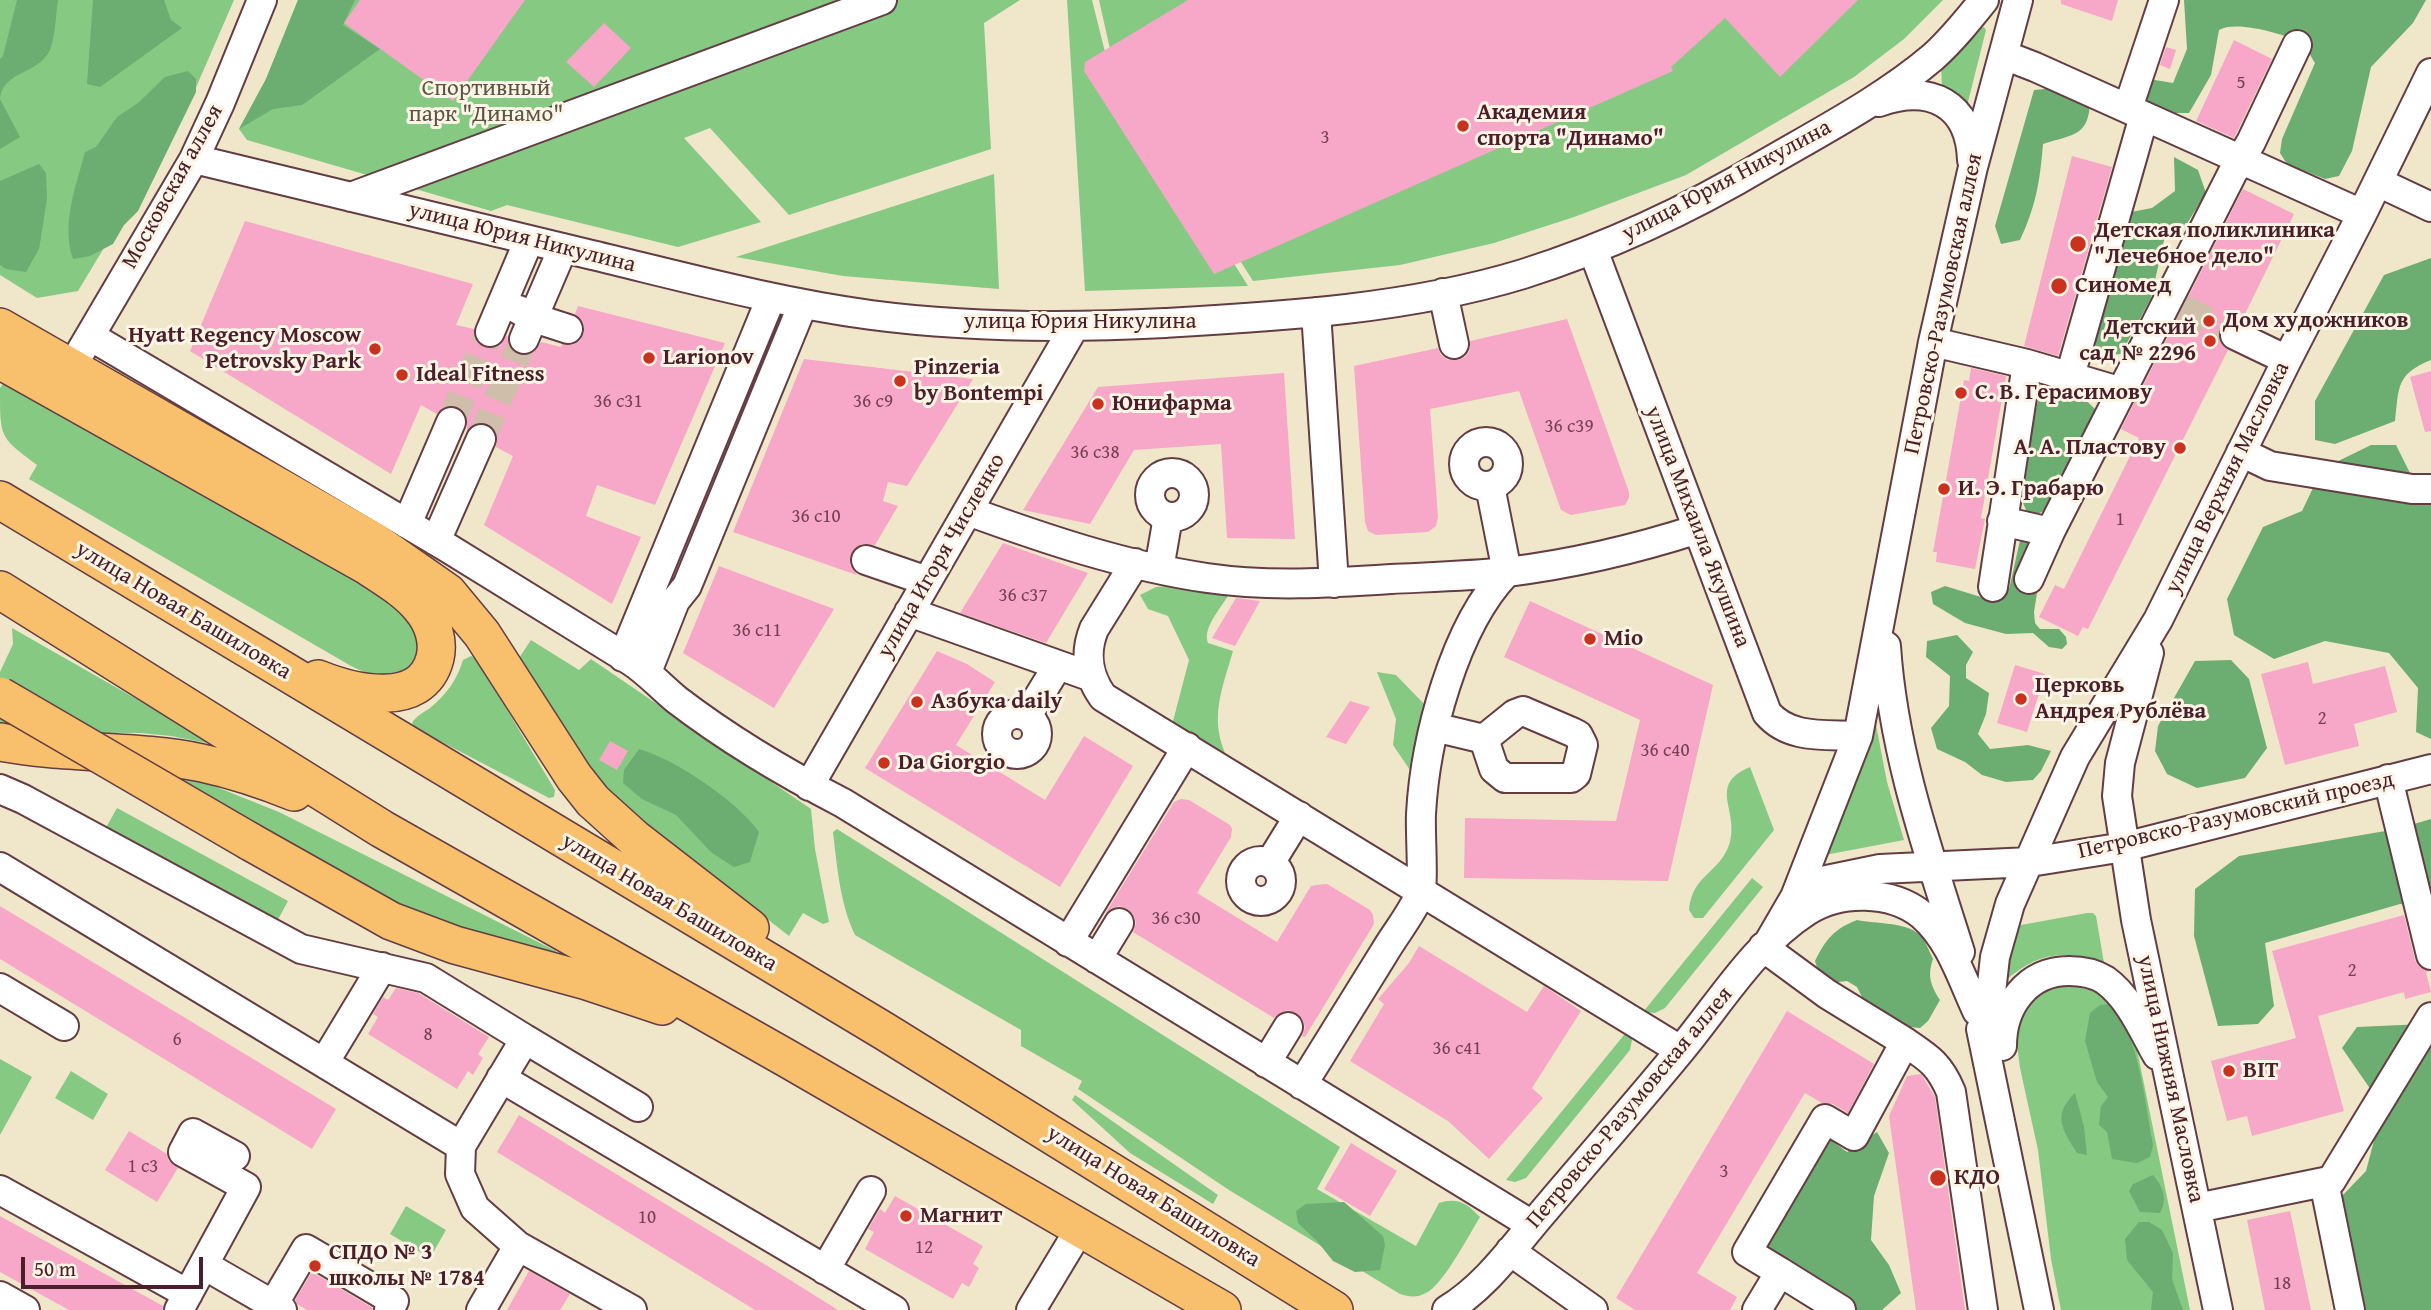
<!DOCTYPE html>
<html>
<head>
<meta charset="utf-8">
<style>
	body { margin:0 }
	#map { position:relative; width:2431px; height:1310px; overflow:hidden; background:#f0e7ca; font-family:"Gentium Book Plus",serif }
	canvas { display:block }
	.scale { position:absolute; left:21px; top:1257px; width:182px; height:32px; box-sizing:border-box; border:4px solid #4a1f2b; border-top:0; padding-left:9px; font-size:21px; line-height:24px; white-space:nowrap; color:#4a1f2b; -webkit-text-stroke:5px #fcf5e5; paint-order:stroke }
</style>
</head>
<body>
<div id="map">
<canvas width="2431" height="1310"></canvas>
<div class="scale">50 m</div>
</div>
<script>
const ctx = document.querySelector('canvas').getContext('2d');
ctx.lineJoin = 'round';
function paint(path, color) {
  ctx.fillStyle = color;
  ctx.fill(path, 'evenodd');
}
function trace(path, color, width, dash) {
  ctx.strokeStyle = color;
  ctx.lineWidth = width;
  ctx.lineCap = dash ? 'butt' : 'round';
  ctx.setLineDash(dash || []);
  ctx.stroke(path);
}
function write(font, color, halo, rows, align = 'center') {
  ctx.font = font + ' "Gentium Book Plus",serif';
  ctx.lineWidth = 6;
  ctx.setLineDash([]);
  ctx.textBaseline = 'middle';
  ctx.strokeStyle = halo;
  ctx.fillStyle = color;
  for (const [text, x, y, turn = 0] of rows) {
    ctx.save();
    ctx.translate(x, y);
    ctx.rotate((+turn || 0) * Math.PI / 180);
    ctx.textAlign = isNaN(turn) ? turn : align;
    if (halo) ctx.strokeText(text, 0, 0);
    ctx.fillText(text, 0, 0);
    ctx.restore();
  }
}
const green = new Path2D(`
	M0 0H234L184 115 78 291 37 298 0 275Z
	M298 0H1020L984 23 991 149 789 215 710 128 684 138 761 222 678 247 507 205 491 211 247 140 239 129 266 79Z
	M1067 0H1092L1107 60 1248 286 1085 291Z
	M1099 0H1943L1904 39 1854 77 1686 175 1574 217 1494 243 1400 265 1253 281 1112 58Z
	M1984 27 1986 30 1968 102 1963 104 1942 91 1941 61 1980 28Z
	M994 174 999 289 843 276 736 257Z
	M4 382 359 576 414 615 422 653C395 684 388 683 351 666L29 479 37 465C0 437 0 439 0 388Z
	M1167 586 1229 594C1222 607 1202 628 1208 643L1233 651C1222 690 1208 720 1228 759L1172 725 1189 660 1168 616 1148 609 1140 595 1156 587Z
	M12 628 217 745 171 736 140 733 0 732V672L13 644Z
	M531 640 579 670 591 659 811 809 815 849 829 922 823 924 803 913 789 936 716 879 640 827 603 789 517 661Z
	M471 656 476 658 555 790 554 797 549 798 415 728 412 723C416 716 423 713 430 708 446 695 457 680 463 660Z
	M1377 672 1396 675 1425 705 1415 744 1412 773 1393 745 1396 719Z
	M1873 709 1887 782 1904 840 1825 855Z
	M75 761 181 775 209 784 279 812 556 951 555 957 499 942 240 856Z
	M1750 767 1774 830 1703 918H1694L1689 910C1692 874 1721 873 1730 842 1739 809 1707 785 1750 767Z
	M117 808 288 901 275 925 103 833Z
	M837 829 1340 1147 1317 1189 1416 1246 1439 1203C1457 1197 1467 1203 1480 1217 1469 1235 1443 1285 1426 1293 1417 1298 1409 1297 1400 1294L1229 1190 1078 1089 1082 1081 1021 1046V1030L855 935C840 904 837 866 833 832Z
	M1752 878 1763 887 1665 1008 1655 1013 1643 1012Z
	M2087 913H2093L2096 916 2104 963C2065 949 2037 952 2005 981L2003 969 2016 928 2021 925Z
	M2066 982 2103 990 2134 1035 2190 1310H2061L2051 1259 2038 1150 2020 1068 2016 1036 2020 1016 2038 993Z
	M1628 1030 1632 1040 1630 1050 1526 1178 1515 1182 1506 1180Z
	M0 1059 32 1077 0 1135Z
	M71 1071 108 1094 93 1120 55 1098Z
	M1075 1095 1218 1195 1213 1204 1130 1153 1072 1100Z
	M406 1206 446 1230 430 1258 390 1234Z`);
const forest = new Path2D(`
	M17 0H58C56 13 55 38 50 50 38 75 5 70 0 97V59L3 56Z
	M93 0H164L171 20 182 28 100 87 87 84Z
	M298 0H355L343 25 380 49 302 105 273 109 239 129 266 79Z
	M2184 0H2426L2413 23 2371 67 2352 151 2339 176 2325 179 2287 164 2280 153 2282 139 2315 63C2311 57 2307 48 2302 44 2287 34 2235 20 2219 30L2211 75 2189 113H2153L2141 93 2149 79 2173 83 2187 49Z
	M188 71 196 79V92L138 211 124 225 113 244 90 256 73 259C61 224 76 186 85 152L96 147 117 117 138 103 165 77Z
	M2066 87 2090 101C2089 137 2073 134 2043 144 2040 181 2036 206 2020 240L2001 244 1995 226 2034 90Z
	M0 99 20 137 0 149Z
	M2174 157 2198 170 2206 193 2183 230 2165 236 2151 298 2121 354 2104 355 2092 341 2115 274 2126 213 2152 208 2175 191Z
	M39 164 46 173 47 199 39 249 26 272 6 269 0 265V181Z
	M2431 258V360C2396 374 2399 387 2395 421L2335 444 2315 440V401L2384 275Z
	M2072 387 2095 409 2073 460 2048 508 2030 519 2023 503 2031 428 2040 393Z
	M2371 445H2396L2411 475 2431 484V739L2416 732 2418 688 2389 653 2325 641 2274 659 2234 635 2227 599 2263 527 2302 511 2322 469Z
	M2023 530 2034 531 2039 580 2034 612 2035 623 2040 629H2059L2066 637 2067 644 2062 649 2049 647 2033 633 2006 634 1965 623 1933 604 1931 592 1945 586 1981 597 2009 589C2014 570 2017 550 2023 530Z
	M1957 635 1973 652 1966 665V678L1989 693 1986 714 1978 734 1990 749 2028 745 2051 751 2041 771 2033 780 2006 782 1982 775 1965 762 1937 749 1931 728 1949 706 1950 676 1926 657 1927 641Z
	M2231 660 2249 679 2267 748 2245 778 2197 788 2167 774 2155 751 2158 726 2195 661Z
	M639 749C675 759 737 801 759 832L750 862 734 867 712 853 676 815 642 799 623 783 624 770Z
	M2431 819V907L2400 904 2265 943 2274 1006 2258 1024 2218 1026 2194 936 2195 889 2239 856 2397 829Z
	M1857 920C1877 924 1904 922 1919 934 1925 939 1929 951 1933 959 1927 976 1931 986 1940 1000L1928 1021 1920 1028 1891 1025 1864 1001 1857 987 1847 981 1830 983 1819 973 1815 961C1826 939 1834 929 1857 920Z
	M2111 1004C2139 1035 2145 1103 2153 1145L2150 1157 2137 1163 2112 1159 2107 1132 2099 1125 2101 1106 2108 1097 2097 1082 2085 1041 2090 1013 2100 1005Z
	M2431 1014V1310H2366L2342 1196 2366 1171 2377 1129 2371 1090 2342 1048 2357 1027 2423 1024Z
	M2075 1093 2084 1127 2087 1155 2077 1153C2062 1129 2052 1115 2075 1093Z
	M1877 1132 1889 1153 1874 1196 1871 1240 1889 1265 1901 1293 1882 1310H1846L1765 1253 1824 1135 1847 1152Z
	M2153 1175C2163 1187 2168 1199 2160 1213L2140 1212 2129 1191 2133 1184Z
	M1344 1202 1383 1236 1385 1245 1380 1270 1355 1272 1333 1261 1317 1241 1298 1223 1296 1211 1306 1204Z
	M2139 1222H2149L2162 1230 2173 1253 2172 1279 2183 1310H2151L2153 1292 2127 1260 2125 1239Z`);
const building = new Path2D(`
	M360 0H525L453 101 344 23Z
	M1188 0H1858L1780 77 1725 18 1671 67 1673 71 1214 274 1084 71 1085 62Z
	M2061 0H2118L2112 21 2061 4Z
	M604 23 631 48 594 87 566 62Z
	M2234 40 2272 59 2234 138 2196 121Z
	M2166 47 2176 50 2170 69 2160 65Z
	M2072 156 2112 167 2058 356 2024 346Z
	M2243 189 2294 214 2242 320 2233 319 2225 322 2220 327 2219 337 2222 345 2228 350 2088 629 2083 627 2078 636 2039 617 2055 585 2064 589 2139 438 2121 429Z
	M245 221 473 284 456 325 474 329 476 341 484 347 491 348 499 346 507 335 510 348 518 354 527 355 533 353 541 342 561 347 562 344 572 345 580 341 584 333V325L575 314 578 306 725 343 655 505 597 485 586 516 641 537 612 604 484 525 513 456 496 447 497 437 494 429 488 424 479 423 467 431V419L465 413 458 407 448 406 437 414 421 405 391 474 190 351Z
	M1567 319 1629 492V498L1625 505 1571 515 1561 510 1519 391 1430 409 1438 517 1436 526 1428 532 1376 535 1368 531 1365 522 1354 366 1438 348 1441 355 1448 360H1458L1465 357 1470 350V341Z
	M804 359 973 379 907 486 888 482 883 501 898 506 875 545 862 544 855 548 851 554 850 564 857 575 733 532Z
	M1971 368 2006 376 1981 518 1985 519 1975 569 1936 562 1937 552H1933L1964 380 1969 381Z
	M2431 371V431L2425 432 2410 377Z
	M1284 373 1295 539 1227 538 1221 444 1134 450 1090 524 1023 510 1098 387Z
	M1003 543 1088 573 1046 643 960 613Z
	M719 566 834 609 774 708 683 653Z
	M1236 598 1260 601 1235 646 1212 638Z
	M1530 601 1713 685 1668 881 1464 878 1465 818 1616 821 1640 720 1504 657Z
	M937 651 967 664 995 682 956 745 1045 800 1084 736 1133 766 1060 887 865 768Z
	M2308 662 2313 684 2385 666 2397 712 2354 724 2359 746 2285 765 2261 674Z
	M2015 665 2045 674 2027 732 1997 723Z
	M1350 701 1370 707 1346 744 1326 737Z
	M610 741 628 751 617 770 599 760Z
	M1181 799 1189 800 1230 825 1232 829 1231 837 1197 893 1277 942 1311 886 1316 885 1327 884 1370 910 1373 915 1374 924 1305 1037 1302 1036 1305 1028 1303 1020 1296 1013 1288 1010 1281 1012 1274 1018 1133 932 1136 923 1134 916 1128 909 1119 906 1112 908 1105 914 1174 802Z
	M0 906 336 1109 312 1149 0 959Z
	M2404 915 2415 960 2420 967 2430 971 2426 972 2431 992 2405 999 2404 992 2318 1016 2344 1111 2252 1136 2247 1116 2227 1121 2211 1061 2296 1038 2272 951Z
	M1419 946 1527 1012 1544 986 1581 1011 1532 1088 1543 1098 1489 1159 1448 1121 1350 1061 1384 1004 1378 999 1409 963Z
	M396 988 418 993 489 1037 478 1054 483 1058 473 1075 468 1071 457 1089 368 1034 378 1017 373 1014 383 997 388 1000Z
	M1787 1011 1874 1064 1848 1113 1833 1104 1822 1103 1805 1093 1697 1273 1737 1297 1730 1310H1635L1616 1298Z
	M1921 1074 1935 1097 1965 1310H1916L1889 1116 1907 1076Z
	M519 1115 774 1270 838 1310H755L497 1152Z
	M129 1131 167 1154 169 1161 178 1168 157 1202 105 1170Z
	M1351 1143 1397 1171 1370 1216 1324 1189Z
	M895 1196 983 1246 973 1264 979 1268 969 1287 962 1283 953 1299 865 1249 874 1232 868 1229 880 1209 885 1213Z
	M2290 1211 2311 1310H2265L2247 1220Z
	M0 1216 163 1306 162 1310H69L0 1272Z
	M529 1271 570 1294 560 1310H507Z
	M312 1272 373 1308 372 1310H307L297 1304 295 1300Z`);
const minorTunnel = new Path2D(`
	M2182 308 2235 335
	M451 422 490 332
	M481 439 524 339`);
const minor = new Path2D(`
	M2004 55 2035 67 2362 214
	M1879 102C1930 84 1970 103 1972 160
	M2128 108 2164 0
	M194 159C326 191 459 223 592 255 684 277 776 302 871 315 969 328 1067 328 1165 323 1285 316 1408 309 1523 274 1608 247 1688 210 1765 164 1820 132 1885 98 1933 57 1952 40 1968 20 1984 0
	M2378 182 2431 207
	M351 197 882 0
	M1593 250 1767 713C1790 740 1826 734 1858 736
	M1443 293 1454 344
	M519 310 534 318 568 329
	M1316 312 1334 583
	M490 332 529 240
	M2235 335 2287 360
	M90 336 448 548 631 661C648 672 661 687 677 700 728 739 785 773 843 803L1532 1225
	M524 339 563 248
	M1933 342 2027 364 2122 392
	M81 351 194 159 220 103 262 0
	M2070 376 2144 116
	M1464 464a22 22 0 1 1 44 0a22 22 0 1 1-44 0Z
	M2241 452 2270 466 2412 489H2431
	M1150 495a22 22 0 1 1 44 0a22 22 0 1 1-44 0Z
	M968 511C1045 539 1125 566 1207 578 1268 587 1330 583 1391 579 1430 577 1469 576 1507 572 1572 564 1636 549 1698 529
	M2002 521 2050 532
	M407 524 451 422
	M436 541 481 439
	M866 560 927 581
	M1135 563 1094 629C1084 654 1088 676 1103 697L1680 1050
	M1159 569 1168 517
	M2029 579 2050 532 2233 172 2251 142 2297 45
	M1993 587 2027 364
	M909 612 1092 677
	M1886 646C1893 752 1928 851 1960 952
	M2149 653 2120 763 2117 796 2136 920 2218 1310
	M623 657 771 298
	M647 672 675 601 687 586 803 304
	M997 734a20 20 0 1 1 40 0a20 20 0 1 1-40 0Z
	M1027 716 1058 665
	M1434 727 1484 739 1494 769 1505 778H1571L1576 774 1583 745 1578 735 1572 732 1523 711 1515 714 1484 739
	M2388 779 2431 955
	M809 786 1074 327
	M0 789 23 799 301 949 426 978 525 1039
	M1241 881a20 20 0 1 1 40 0a20 20 0 1 1-40 0Z
	M1270 863 1299 816
	M0 867 461 1146
	M1795 897 1817 882 1880 869 2030 862 2124 847 2431 769
	M1770 940 1795 897 1858 736 1933 342 1973 167 2018 0
	M1068 942 1187 747
	M1097 959 1119 923
	M0 988 64 1026
	M1981 1029 2039 1310
	M1905 1042C1929 1058 1940 1065 1951 1092L1983 1310
	M1985 1046 1995 957 2010 904 2075 757 2158 620 2287 360 2362 214 2431 73
	M2002 1046C2002 1006 2027 971 2069 971 2081 971 2094 973 2105 980 2129 997 2143 1030 2157 1055
	M324 1063 382 967
	M1266 1063 1288 1027
	M501 1078 894 1310
	M1302 1085C1329 1041 1357 997 1384 953 1395 934 1411 915 1420 894 1424 886 1420 829 1421 814 1425 740 1454 626 1507 572L1490 486
	M2324 1182 2331 1181 2431 1017
	M0 1190 188 1294
	M2197 1208 2324 1182 2350 1310
	M1510 1251 1593 1310
	M204 1265 282 1310
	M825 1270 871 1191
	M1780 1272 1841 1310
	M0 1296 25 1310
	M273 1305 306 1249 394 1301 389 1310
	M179 1310 246 1187 183 1152 193 1133 235 1156
	M481 1310 518 1246
	M632 1310 518 1246 475 1208 460 1174 461 1146 525 1039 638 1107
	M1031 1310 1081 1227
	M1447 1310C1485 1287 1511 1250 1539 1217 1586 1161 1634 1107 1680 1051 1720 1003 1754 945 1807 911 1840 890 1891 890 1922 915 1950 939 1962 979 1977 1011
	M1757 1310 1780 1272 1747 1252 1825 1119 1854 1136 1905 1042 1827 994 1763 947`);
const major = new Path2D(`
	M0 327 375 542 448 593 482 634 574 777 593 801 634 838 750 928
	M0 360 366 565C385 578 407 590 421 608 433 622 439 641 435 658 422 710 353 693 318 679
	M0 500 884 1031 1334 1310
	M0 590 382 829 788 1059 1222 1310
	M0 742C67 755 136 749 202 763 234 770 264 780 294 792
	M249 841 391 921 455 945 587 981 662 1006`);
const majorBridge = new Path2D(`
	M0 696 249 841`);
const markers = [
	[1463,126,7,"#c8321e"],
	[2078,244,9,"#c8321e"],
	[2059,286,9,"#c8321e"],
	[2209,321,7,"#c8321e"],
	[2210,341,7,"#c8321e"],
	[375,349,7,"#c8321e"],
	[649,358,7,"#c8321e"],
	[402,375,7,"#c8321e"],
	[900,381,7,"#c8321e"],
	[1961,393,7,"#c8321e"],
	[1098,404,7,"#c8321e"],
	[2180,448,7,"#c8321e"],
	[1944,489,7,"#c8321e"],
	[1590,639,7,"#c8321e"],
	[2021,699,7,"#c8321e"],
	[917,702,7,"#c8321e"],
	[884,763,7,"#c8321e"],
	[2229,1071,7,"#c8321e"],
	[1938,1178,9,"#c8321e"],
	[906,1216,7,"#c8321e"],
	[315,1266,7,"#c8321e"]
];
const numberNames = [
	["5",2241,83],
	["3",1325,138],
	["36 с31",618,402],
	["36 с9",873,402],
	["36 с39",1569,427],
	["36 с38",1095,453],
	["36 с10",816,517],
	["1",2120,520],
	["36 с37",1023,596],
	["36 с11",757,631],
	["2",2322,719],
	["36 с40",1665,751],
	["36 с30",1176,919],
	["2",2352,971],
	["8",428,1035],
	["6",177,1040],
	["36 с41",1457,1049],
	["1 с3",143,1167],
	["3",1724,1172],
	["10",647,1218],
	["12",924,1248],
	["18",2282,1284]
];
const parkNames = [
	["Спортивный",486,89],
	["парк \"Динамо\"",486,115]
];
const poiNames = [
	["Академия",1477,113],
	["спорта \"Динамо\"",1477,139],
	["Детская поликлиника",2094,231],
	["\"Лечебное дело\"",2094,257],
	["Синомед",2075,286],
	["Дом художников",2223,321],
	["Детский",2196,328,"right"],
	["сад № 2296",2196,354,"right"],
	["Hyatt Regency Moscow",361,336,"right"],
	["Petrovsky Park",361,362,"right"],
	["Larionov",663,358],
	["Pinzeria",914,368],
	["by Bontempi",914,394],
	["Ideal Fitness",416,375],
	["С. В. Герасимову",1975,393],
	["Юнифарма",1112,404],
	["А. А. Пластову",2166,448,"right"],
	["И. Э. Грабарю",1958,489],
	["Mio",1604,639],
	["Церковь",2035,686],
	["Андрея Рублёва",2035,712],
	["Азбука daily",931,702],
	["Da Giorgio",898,763],
	["BIT",2243,1071],
	["КДО",1954,1178],
	["Магнит",920,1216],
	["СПДО № 3",329,1253],
	["школы № 1784",329,1279]
];
const streetNames = [
	["улица Юрия Никулина",1727,181,-28],
	["Московская аллея",173,187,-61],
	["улица Юрия Никулина",522,238,14],
	["Петровско-Разумовская аллея",1944,304,-78],
	["улица Юрия Никулина",1080,322],
	["улица Верхняя Масловка",2228,478,-64],
	["улица Михаила Якушина",1697,527,69],
	["улица Игоря Численко",942,556,-60],
	["улица Новая Башиловка",183,611,31],
	["Петровско-Разумовский проезд",2236,816,-13],
	["улица Новая Башиловка",669,903,31],
	["улица Нижняя Масловка",2170,1079,78],
	["Петровско-Разумовская аллея",1630,1108,-50],
	["улица Новая Башиловка",1153,1197,32]
];
paint(green, '#85c983');
paint(forest, '#6cad71');
paint(building, '#f7a7c7');
trace(minorTunnel, '#cfbfaa', 28, [28, 14]);
trace(minor, '#633d43', 32);
trace(major, '#633d43', 40);
trace(minor, '#fff', 28);
trace(major, '#f8bf6c', 37);
trace(majorBridge, '#633d43', 40, []);
trace(majorBridge, '#f8bf6c', 37);
for (const [x, y, r, color] of markers) {
  const dot = new Path2D();
  dot.arc(x, y, r, 0, 2 * Math.PI);
  ctx.fillStyle = color;
  ctx.fill(dot);
  trace(dot, '#fcf5e5', 2.5);
}
write('19px', '#754152', null, numberNames);
write('23px', '#5c5245', '#fcf5e5', parkNames);
write('bold 23px', '#4a1f2b', '#fcf5e5', poiNames, 'left');
write('23px', '#4a1f2b', '#fcf5e5', streetNames);
</script>
</body>
</html>
